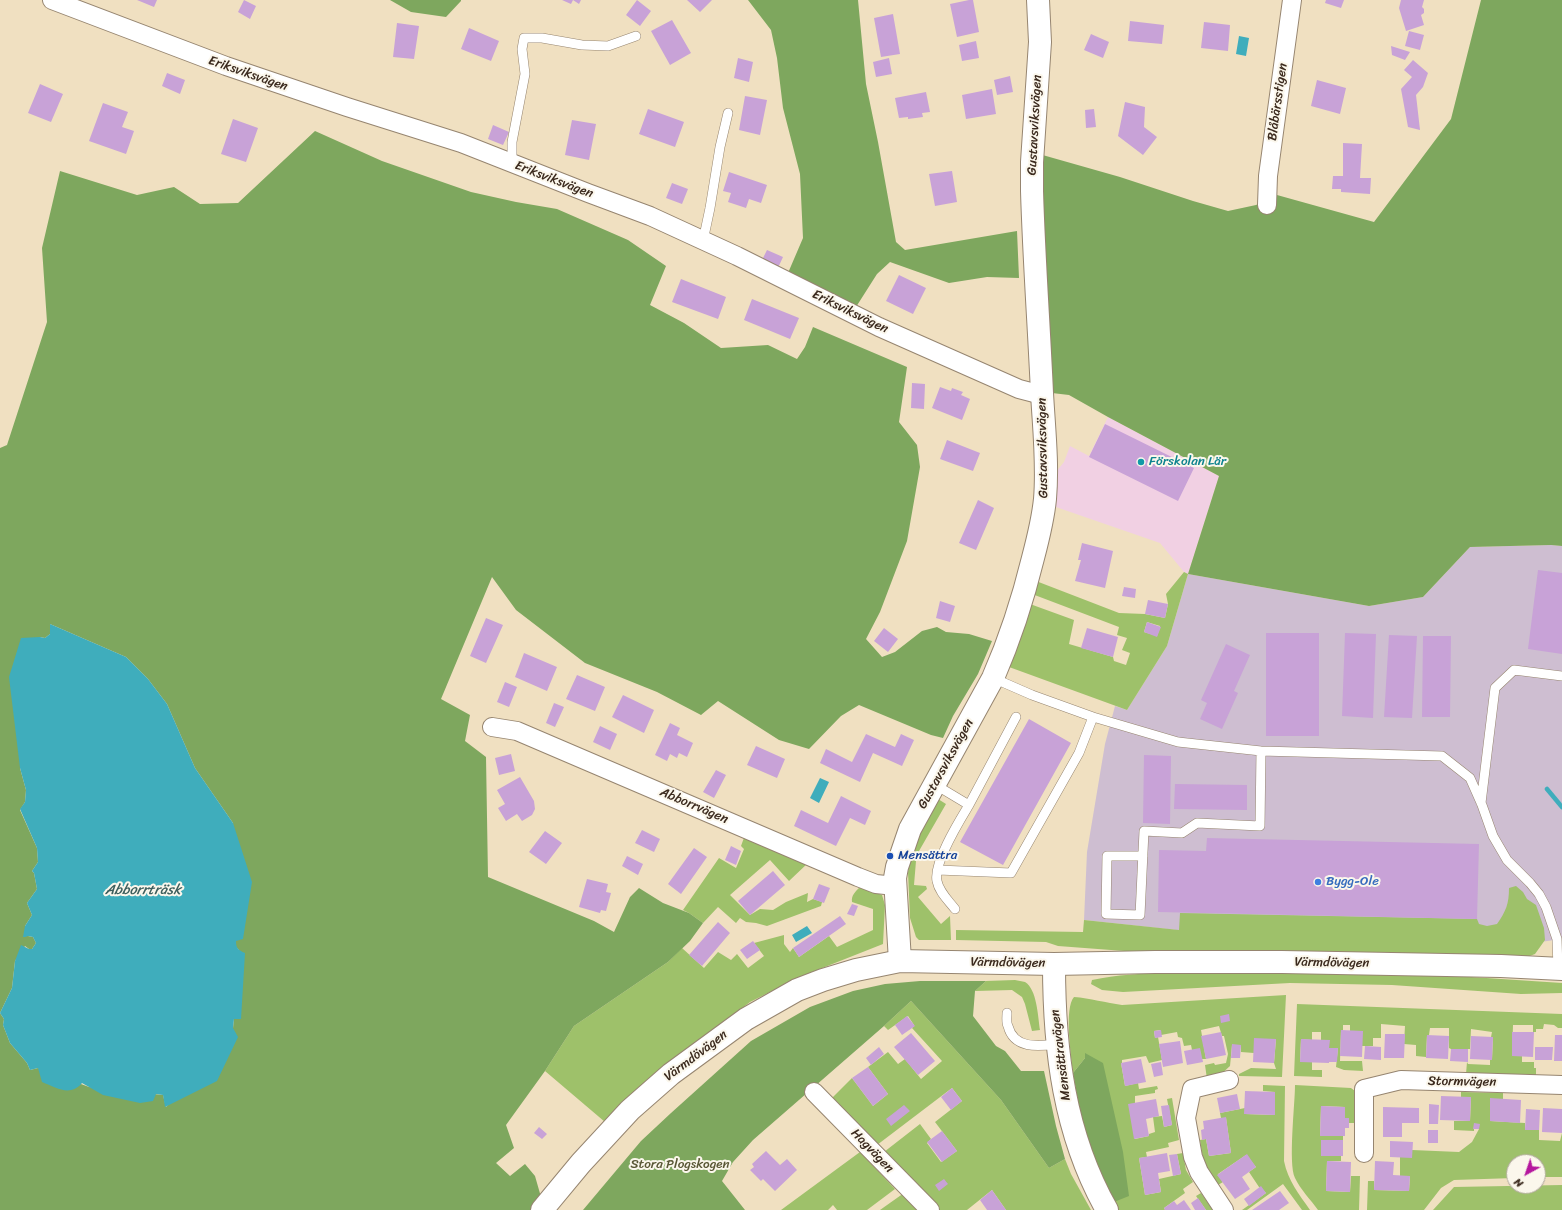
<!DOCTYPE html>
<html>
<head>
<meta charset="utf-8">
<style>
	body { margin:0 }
	#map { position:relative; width:1562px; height:1210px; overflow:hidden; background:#f0e0c1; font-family:Sriracha,sans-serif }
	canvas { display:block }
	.north { position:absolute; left:1506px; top:1154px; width:40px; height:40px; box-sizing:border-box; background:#fbf7ec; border:1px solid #aea59a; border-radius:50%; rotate:220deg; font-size:11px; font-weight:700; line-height:16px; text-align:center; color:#3b2a1e }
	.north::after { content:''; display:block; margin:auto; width:14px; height:18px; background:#b5179e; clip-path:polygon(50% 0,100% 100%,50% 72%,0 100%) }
</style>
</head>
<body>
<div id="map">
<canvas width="1562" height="1210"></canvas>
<div class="north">N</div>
</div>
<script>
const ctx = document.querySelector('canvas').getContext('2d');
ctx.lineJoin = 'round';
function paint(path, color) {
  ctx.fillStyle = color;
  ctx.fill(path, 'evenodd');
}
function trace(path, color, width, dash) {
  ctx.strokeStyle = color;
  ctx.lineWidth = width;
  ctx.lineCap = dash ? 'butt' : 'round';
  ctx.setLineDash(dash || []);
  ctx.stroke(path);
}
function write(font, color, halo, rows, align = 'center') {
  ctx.font = font + ' Sriracha,sans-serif';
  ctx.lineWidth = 4;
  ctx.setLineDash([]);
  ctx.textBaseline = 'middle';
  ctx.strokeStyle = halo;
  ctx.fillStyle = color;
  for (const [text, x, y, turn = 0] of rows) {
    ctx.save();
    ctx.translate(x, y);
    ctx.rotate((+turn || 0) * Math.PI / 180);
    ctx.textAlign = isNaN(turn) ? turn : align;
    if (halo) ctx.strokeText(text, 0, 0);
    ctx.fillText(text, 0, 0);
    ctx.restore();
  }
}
const built = new Path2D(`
	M1108 417 1219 476 1188 574 1184 572 1160 543 1053 506 1055 473 1064 462 1070 446 1089 456Z`);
const industrial = new Path2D(`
	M1551 545 1562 546V939L1533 943 1195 932 1084 920 1087 852 1105 744 1115 706 1127 710 1167 646 1188 574 1369 606 1423 597 1470 547Z`);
const green = new Path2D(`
	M1184 572 1188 574 1167 646 1127 710 1009 667 1030 604 1074 620 1069 644 1113 657 1114 661 1126 665 1130 653 1122 650 1127 638 1117 635 1119 627 1032 594 1036 581 1119 613 1145 614 1165 618 1168 604 1166 594ZM1147 622 1160 626 1157 636 1144 632Z
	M938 799 946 804 919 851 916 861 914 885 926 886 927 889 918 897 941 924 950 916 951 940H919L916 937 910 918 908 872 911 856 915 842Z
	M745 835 808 863 789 881 770 860 730 895 750 915 760 909 773 910 786 902 808 893 807 902 813 899 822 902 821 906 767 926 756 923 746 922 740 918 736 923 718 907 703 923 689 913 683 910 719 858 736 868 744 849 741 846Z
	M1516 886 1523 892 1527 899 1536 905 1544 928 1545 940 1535 954 1527 957 1164 954 1058 946 1046 942 956 940V930L1083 932 1084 920 1179 930 1180 913 1477 919 1479 924 1487 926 1497 924C1506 911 1509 904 1509 888Z
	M860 887 882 895 885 905 883 944 802 976 750 1002 723 1023 605 1122 545 1071 574 1026 668 962 682 948 704 968 718 952 731 960 737 954 748 968 764 956 754 943 784 935V944L790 952 793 948 799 957 829 936 837 947 873 930V909L852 902C851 895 856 891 860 887Z
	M1167 973 1389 974 1456 976 1562 983V993L1521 994 1392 985 1290 983 1123 992 1102 990 1091 984 1092 980C1117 975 1141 973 1167 973Z
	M1015 980C1018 981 1022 981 1025 982 1037 989 1038 1017 1040 1030L1032 1031 1025 1004 1022 997 1012 990 975 991 986 981Z
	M1286 995 1282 1077 1239 1076V1074L1251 1068 1276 1069 1274 1063 1276 1039 1254 1053 1241 1052V1045H1232L1230 1066 1219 1076 1207 1079 1205 1065 1214 1063 1215 1065 1226 1063 1228 1054 1224 1036H1222L1219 1026 1201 1030 1206 1059H1202L1192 1050 1191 1045 1184 1046 1182 1038 1178 1037 1177 1032 1161 1035 1160 1030 1154 1031 1155 1038 1158 1037 1162 1060 1149 1063 1146 1056 1122 1060V1063H1121L1125 1086 1138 1083 1139 1089 1157 1086 1158 1089 1155 1090V1093L1135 1096V1139L1149 1136V1134L1155 1132 1153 1117 1162 1116 1164 1127 1172 1125 1167 1099 1172 1098 1179 1140 1168 1143 1169 1147 1146 1152 1147 1157 1139 1158 1145 1195 1161 1192 1159 1179 1181 1174 1177 1154 1183 1153 1186 1170 1193 1182 1183 1189 1185 1193 1164 1208 1165 1210H1119L1114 1202 1085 1058 1073 1073C1071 1056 1064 1008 1074 997 1090 998 1106 1003 1122 1005Z
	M911 1001 1001 1100 1049 1168 1065 1159 1071 1174 1091 1210H1006L992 1190 967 1210H939L884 1152 920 1124 931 1139 927 1143 941 1162 957 1151 935 1122 962 1101 952 1088 877 1145 832 1098 852 1078 873 1106 888 1094 868 1067 888 1052 898 1064 905 1059 921 1079 942 1061 912 1028 914 1025 908 1016 888 1030 884 1026Z
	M1297 1004 1562 1014V1028H1558L1554 1025 1544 1024 1543 1029H1536V1032H1533V1025H1513L1512 1056H1522V1062H1534V1068H1536V1075L1466 1074 1467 1062 1468 1064 1490 1065V1060L1492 1059 1493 1037H1491L1492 1032 1471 1029 1470 1049H1451L1449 1048V1028H1430L1429 1035H1427L1426 1057 1416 1056V1045L1404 1044 1405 1026 1381 1024V1038H1373V1046H1362L1350 1031V1025H1343V1030L1341 1031 1340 1061H1362L1363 1071 1344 1070 1336 1067 1338 1048H1329V1040H1321V1032H1312V1040L1301 1039 1300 1062H1312V1070H1322V1077L1294 1076Z
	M1263 1085 1285 1086 1284 1161C1288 1181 1299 1194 1310 1210H1302L1283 1184 1247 1210H1242L1266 1193 1259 1187 1249 1172 1256 1167 1246 1155 1218 1174 1223 1182 1218 1185 1204 1165 1200 1140 1206 1139 1209 1156 1231 1153 1226 1118H1221L1220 1113 1245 1108V1114L1274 1115 1275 1092 1263 1091Z
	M1295 1085 1351 1088 1355 1091 1354 1123H1349V1118H1345V1107L1321 1106 1320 1136H1343V1140H1321V1156H1341V1161H1327L1326 1191 1350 1192 1351 1176H1360L1359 1210H1318C1311 1200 1300 1189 1295 1178 1288 1164 1295 1104 1295 1085Z
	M1461 1092 1503 1093V1099H1490V1121L1525 1123V1130H1539V1140L1560 1141 1562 1133V1177H1538V1162H1514V1178L1454 1180 1441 1188 1424 1210H1367L1368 1181H1374V1190L1409 1191 1410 1176H1400V1157L1412 1150 1459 1152 1472 1142 1479 1129V1124H1474V1131L1454 1130V1121H1470L1471 1097H1461Z
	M860 1152 895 1189 867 1210H837L833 1205 828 1210H781Z
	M1562 1185V1210H1433L1454 1187Z
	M904 1193 918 1210H880Z
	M1201 1193 1213 1210H1206L1196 1196Z`);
const forest = new Path2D(`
	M390 0H461V1L446 17 411 12Z
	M748 0H858L866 84 878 142 896 242 905 250 1017 231 1019 278 987 277 949 283 890 262 877 274 856 307 788 273 803 238 800 174 783 108 777 58 771 30Z
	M1481 0H1562V546L1551 545 1470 547 1423 597 1369 606 1188 574 1219 476 1108 417 1069 395 1052 393 1039 154 1120 177 1193 201 1228 211 1256 205 1277 195 1374 222 1451 119Z
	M315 131 382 161 471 192 516 202 557 209 628 240 666 266 650 305 684 323 721 348 768 345 797 359 805 347 813 327 907 367 899 422 917 445 920 467 907 541 880 612 866 639 882 657 895 652 922 631 937 627 946 632 969 634 992 641 978 674 953 716 943 738 931 735 859 705 841 716 809 749 779 740 718 701 701 715 657 692 585 663 516 610 492 577 441 699 470 715 465 741 486 757 488 877 594 921 614 932 630 897 639 888 663 903 689 913 703 923 690 941 668 962 574 1026 545 1071 506 1125 514 1148 496 1163 510 1176 525 1164 535 1176 541 1197 530 1210H0V448L7 445 47 322 42 248 60 171 137 195 174 187 200 204 238 203ZM50 624 126 657 148 679 167 704 195 768 233 823 236 947 239 950 240 1019H234L233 1028 166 1107 163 1095 89 1087 38 1068 30 1070 27 1063 10 1043 3 1025 4 1019 0 1013 12 988 15 961 25 946 29 949H32L36 943 33 937 28 936 25 926 32 915 27 903 37 889 34 873 32 871 38 862 37 848 20 810 25 802 26 790 20 768 40 637 45 638 50 634Z
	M920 981H986L975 991 973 1016 996 1046 1005 1051 1021 1071H1044L1056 1126 1065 1159 1049 1168 1001 1100 911 1001 884 1026 753 1140 733 1162 722 1181 745 1210H583L641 1141 671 1113 751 1041 810 1007 853 991 885 984Z
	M1085 1053 1103 1063 1123 1152 1129 1196 1114 1202 1090 1148 1079 1107 1073 1073 1085 1058Z`);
const water = new Path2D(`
	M1239 36 1249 38 1246 56 1236 54Z
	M50 624 126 657 148 679 167 704 195 768 233 823 252 882 243 939 236 941C236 948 238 950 245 953L241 1019H234L233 1028 238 1037 217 1081 165 1107 163 1095 156 1094 153 1101 140 1103 103 1095 82 1083C70 1097 57 1088 42 1082L38 1068 30 1070 27 1063 10 1043 3 1025 4 1019 0 1013 12 988 15 961 21 945 29 949H32L36 943 33 937 28 936 25 937H23L25 926 32 915 27 903 37 889 34 873 32 871 38 862 37 848 20 809 25 802 26 790 20 768 9 677 21 638 40 637 45 638 50 634Z
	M820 778 829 782 819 803 810 798Z
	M807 926 812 933 796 942 792 935Z`);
const stream = new Path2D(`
	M1547 789 1562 807`);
const building = new Path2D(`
	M137 0H157L154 7Z
	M244 0 256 6 250 19 238 12Z
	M562 0H581L579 4 573 0 571 4Z
	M637 0 651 11 640 26 626 15Z
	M687 0H712L700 12Z
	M969 0H973L979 32 957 37 950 4Z
	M1326 0H1344L1341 8 1325 3Z
	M1401 0H1424L1422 7 1424 9V13L1421 15 1424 25 1406 31 1399 8Z
	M893 14 900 54 881 57 874 18Z
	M672 20 691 53 670 65 651 31Z
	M1130 21 1164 25 1162 44 1128 41Z
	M1204 22 1230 25 1228 51 1201 48Z
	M397 23 419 26 414 59 393 57Z
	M469 28 499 41 491 61 461 49Z
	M1409 31 1424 35 1420 50 1405 46Z
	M1091 34 1109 42 1103 58 1084 50Z
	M976 41 979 58 962 61 959 45Z
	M1391 46 1410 52 1405 60 1392 55Z
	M738 58 753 62 749 82 734 78Z
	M889 58 892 74 876 77 873 62Z
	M1413 60 1428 73 1423 87 1416 95 1420 130 1408 127 1401 89 1412 77 1404 70Z
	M167 73 185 80 180 94 162 86Z
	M1010 76 1013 92 997 95 994 80Z
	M1317 80 1346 88 1340 114 1311 106Z
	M40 84 63 94 51 122 28 113Z
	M992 89 996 114 966 119 962 95Z
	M926 92 930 112 922 113 923 117 908 119V117L899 118 895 98Z
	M745 96 767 100 760 135 739 130Z
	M1125 102 1145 107 1144 127 1157 137 1143 155 1118 136Z
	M103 103 128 112 122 127 134 131 126 154 89 141Z
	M648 109 684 122 675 147 639 134Z
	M1094 109 1096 127 1086 128 1085 110Z
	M233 119 258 128 246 162 221 154Z
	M572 120 596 124 589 160 565 155Z
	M493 125 509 132 503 145 488 139Z
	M1343 143 1362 144 1360 178H1371L1370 194 1341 192V189H1332L1333 176H1343Z
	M952 171 957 202 935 206 929 174Z
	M729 172 767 185 761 203 749 199 746 208 728 202 731 193 723 191Z
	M672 183 688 189 682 204 666 198Z
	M767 250 783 257 777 270 761 262Z
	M899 275 926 288 913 314 886 301Z
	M681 279 726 297 718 319 672 302Z
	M752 299 799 318 790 339 744 320Z
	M912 383 925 384 924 409 911 408Z
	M940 387 951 391 952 388 963 392 961 395 970 399 962 420 932 408Z
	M1105 424 1194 468 1178 501 1089 457Z
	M947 440 980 453 973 471 940 459Z
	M978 500 994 508 976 550 959 543Z
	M1082 543 1113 551 1105 588 1075 581 1081 560H1078Z
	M1538 570 1562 573V654L1528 649Z
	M1124 587 1136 589 1135 598 1122 596Z
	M1148 600 1168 604 1165 618 1145 614Z
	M940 601 955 606 950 622 936 618Z
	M486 618 503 625 486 663 470 656Z
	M1147 622 1161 627 1157 637 1144 632Z
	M884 628 898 639 888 652 874 641Z
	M1087 628 1118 637 1113 657 1081 648Z
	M1266 633H1319V736H1266Z
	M1345 633 1376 634 1373 718 1342 716Z
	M1389 635 1417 636 1412 718 1384 717Z
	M1423 636H1451L1450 717H1422Z
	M1226 644 1250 655 1234 691 1238 693 1222 729 1200 719 1207 703 1201 700Z
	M524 653 557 667 547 691 515 677Z
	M577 675 605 687 595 711 566 699Z
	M505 682 517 687 509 707 497 702Z
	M623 695 654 710 644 733 612 717Z
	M554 703 564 707 555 727 546 723Z
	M1029 719 1071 743 1003 865 960 842Z
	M670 723 680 728 677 735 693 743 687 757 679 753 677 758 670 754 667 761 655 755Z
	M600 726 617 734 610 750 593 742Z
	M866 734 895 747 901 734 914 740 902 766 873 753 860 782 820 763 826 749 852 762Z
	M756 746 785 759 777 778 747 765Z
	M511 754 515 771 499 775 495 758Z
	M1144 755 1171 756 1170 824 1143 823Z
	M716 770 726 775 714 798 703 792Z
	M520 777 534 801 535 809 532 815 522 821 517 814 506 821 498 808 505 804 497 790Z
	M1175 784 1247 785V810L1174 809Z
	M841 796 871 811 865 825 850 818 836 846 794 826 801 810 828 823Z
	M642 830 660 839 654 852 635 843Z
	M545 831 562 843 546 864 529 852Z
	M1207 838 1479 844 1477 919 1158 912 1159 850 1206 851Z
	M731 846 741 851 736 865 725 860Z
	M694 848 707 857 681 894 668 884Z
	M627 856 643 864 638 875 622 866Z
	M773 871 785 885 750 915 738 901Z
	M587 879 608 884 606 892 611 893 606 911 601 910 600 913 579 907Z
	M819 884 830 888 824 903 813 899Z
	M852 904 858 906 854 916 847 914Z
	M840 916 846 924 799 957 793 948Z
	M718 922 730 933 702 966 689 955Z
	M753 941 760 950 747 959 740 950Z
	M1229 1014 1230 1021 1221 1023 1220 1016Z
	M907 1016 915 1026 902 1035 895 1025Z
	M1161 1030 1162 1037 1155 1038 1154 1031Z
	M1341 1030 1363 1031 1362 1057 1340 1056Z
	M1221 1032 1226 1055 1206 1059 1201 1036Z
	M1512 1032H1534L1533 1057 1512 1056Z
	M911 1033 935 1061 918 1075 894 1047Z
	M1385 1034H1405L1404 1058H1384Z
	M1427 1035 1449 1036 1448 1059 1426 1058Z
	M1555 1035H1562V1061H1554Z
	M1471 1036 1493 1037 1492 1060 1470 1059Z
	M1254 1038 1276 1039 1274 1063 1253 1062Z
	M1301 1039 1330 1040 1329 1048H1338L1337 1062H1329V1063L1300 1062Z
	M1180 1041 1183 1063 1163 1067 1159 1044Z
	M1232 1044 1241 1045 1240 1058H1231Z
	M1365 1046 1381 1047V1060L1364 1059Z
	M879 1047 884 1054 871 1065 866 1058Z
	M1535 1047H1553L1552 1060H1535Z
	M1200 1048 1203 1062 1187 1065 1184 1051Z
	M1451 1049H1468V1062L1450 1061Z
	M1141 1059 1146 1082 1125 1086 1121 1063Z
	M1161 1062 1163 1075 1154 1077 1151 1064Z
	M868 1067 888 1094 873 1106 852 1078Z
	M952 1088 962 1101 951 1110 941 1097Z
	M1245 1091 1275 1092V1115L1244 1114Z
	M1237 1094 1240 1109 1220 1113 1217 1098Z
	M1441 1096 1471 1097 1470 1121 1440 1120Z
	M1490 1098 1521 1100 1520 1123 1490 1121Z
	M1156 1099 1159 1116 1146 1119 1149 1136 1134 1139 1128 1104Z
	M1429 1104 1439 1105 1438 1124H1429Z
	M904 1105 910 1111 891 1126 886 1119Z
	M1169 1105 1172 1125 1164 1127 1161 1106Z
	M1321 1106 1345 1107V1118H1349V1128H1345V1136H1320Z
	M1383 1107 1419 1108V1123H1402V1137H1383Z
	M1543 1108 1562 1109V1133L1542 1132Z
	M1526 1109 1540 1110 1539 1130H1525Z
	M1226 1117 1231 1153 1209 1156 1206 1139 1202 1140 1201 1130 1204 1129 1203 1121Z
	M1474 1123 1480 1124 1479 1129H1473Z
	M539 1127 547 1134 542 1139 534 1133Z
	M1428 1130H1438V1143H1428Z
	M942 1131 957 1151 942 1162 927 1142Z
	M1321 1140H1343V1156H1321Z
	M1390 1141 1413 1142 1412 1158 1390 1157Z
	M766 1151 780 1165 787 1159 797 1170 775 1191 763 1179 761 1181 750 1170 754 1167 752 1164Z
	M1167 1153 1170 1171 1158 1173 1161 1192 1145 1195 1139 1158Z
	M1177 1154 1181 1174 1173 1176 1169 1155Z
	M1247 1154 1256 1167 1242 1177 1250 1189 1235 1199 1217 1175Z
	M1327 1161 1351 1162 1350 1192 1326 1191Z
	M1375 1161 1394 1162 1393 1175 1410 1176 1409 1191 1374 1190Z
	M944 1179 948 1184 939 1191 935 1185Z
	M1261 1186 1266 1193 1249 1206 1244 1199Z
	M992 1190 1006 1210H987L980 1200Z
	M1280 1191 1289 1203 1279 1210H1252Z
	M1198 1198 1206 1210H1195L1191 1203Z
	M1184 1200 1191 1210H1165L1164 1208 1174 1201 1177 1205Z`);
const service = new Path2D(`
	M512 163V142L525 74 522 49 524 38H542L582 45 608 46 636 36
	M703 241 710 208 720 147 728 113
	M993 678 1032 695 1093 717 1178 742 1261 751 1442 756 1470 778 1482 805 1493 836 1507 860 1530 883 1539 894 1546 907 1557 939 1558 969
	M934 784 969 805C960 820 933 863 937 881 939 892 948 900 955 909
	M1481 803 1495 688 1514 670 1562 676
	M969 805 1016 717
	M1143 856H1107L1106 914 1140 915 1144 831 1182 833 1197 823 1260 826 1261 751
	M938 870 1011 873 1079 753 1093 717
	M1007 1013C1007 1017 1006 1023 1008 1026 1014 1050 1040 1046 1058 1044`);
const minor = new Path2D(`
	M52 0 226 66 347 107 461 143 588 193 650 216 737 256 879 327 1019 389 1042 395
	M1267 205 1268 176 1292 0
	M492 727 517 731 858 877 876 884 895 886
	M814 1092 930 1210
	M1364 1153V1089L1401 1080 1562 1085
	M1224 1210 1199 1172 1193 1157 1186 1118 1192 1089 1229 1080`);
const tertiary = new Path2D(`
	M900 961 895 878 897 867 910 829 993 678C1010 639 1023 599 1033 558 1038 539 1043 519 1045 499 1048 464 1044 429 1042 393 1039 326 1034 259 1032 191V162L1040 42 1038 0
	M1054 964C1054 1050 1064 1134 1107 1210`);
const secondary = new Path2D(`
	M542 1210 581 1163 630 1110 671 1074 746 1019 797 990 823 980 856 970 900 961 1054 964 1155 962H1282L1501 966 1562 969`);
const markers = [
	[1141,462,4,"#0f9aa8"],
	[890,856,4,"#1a4fb4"],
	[1318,882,4,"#3f7fe0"]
];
const streetNames = [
	["Eriksviksvägen",248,74,19],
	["Blåbärsstigen",1278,102,-82],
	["Gustavsviksvägen",1035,125,-87],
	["Eriksviksvägen",554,180,21],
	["Eriksviksvägen",850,312,26],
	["Gustavsviksvägen",1043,448,-91],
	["Gustavsviksvägen",946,764,-61],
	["Abborrvägen",694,806,23],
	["Värmdövägen",1008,963,1],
	["Värmdövägen",1332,963,1],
	["Mensättravägen",1061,1055,-97],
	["Värmdövägen",696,1056,-37],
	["Stormvägen",1462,1082,1],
	["Hagvägen",872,1151,46]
];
const cultureNames = [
	["Förskolan Lär",1149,462]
];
const transitNames = [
	["Mensättra",898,856]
];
const shopNames = [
	["Bygg-Ole",1326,882]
];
const parkNames = [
	["Stora Plogskogen",680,1165]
];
const waterNames = [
	["Abborrträsk",143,890]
];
paint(built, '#f1d0e3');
paint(industrial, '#cebed1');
paint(green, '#9ec16a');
paint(forest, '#7ea75e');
paint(water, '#3fadbc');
trace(stream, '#3fadbc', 4.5);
paint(building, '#c8a2d7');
trace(service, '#968570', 10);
trace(minor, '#968570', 20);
trace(tertiary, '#968570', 24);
trace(secondary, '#968570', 24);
trace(service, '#fff', 9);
trace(minor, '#fff', 18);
trace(tertiary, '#fff', 22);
trace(secondary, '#fff', 22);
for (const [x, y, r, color] of markers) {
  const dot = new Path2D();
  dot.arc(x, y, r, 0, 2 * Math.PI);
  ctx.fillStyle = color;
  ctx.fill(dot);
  trace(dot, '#fbf7ec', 1.5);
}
write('13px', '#3b2a1e', '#fbf7ec', streetNames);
write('13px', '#0d838f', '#fbf7ec', cultureNames, 'left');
write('13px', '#164399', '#fbf7ec', transitNames, 'left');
write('13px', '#366cbe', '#fbf7ec', shopNames, 'left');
write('13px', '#595735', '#fbf7ec', parkNames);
write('italic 14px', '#3d5e5d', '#fbf7ec', waterNames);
</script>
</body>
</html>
